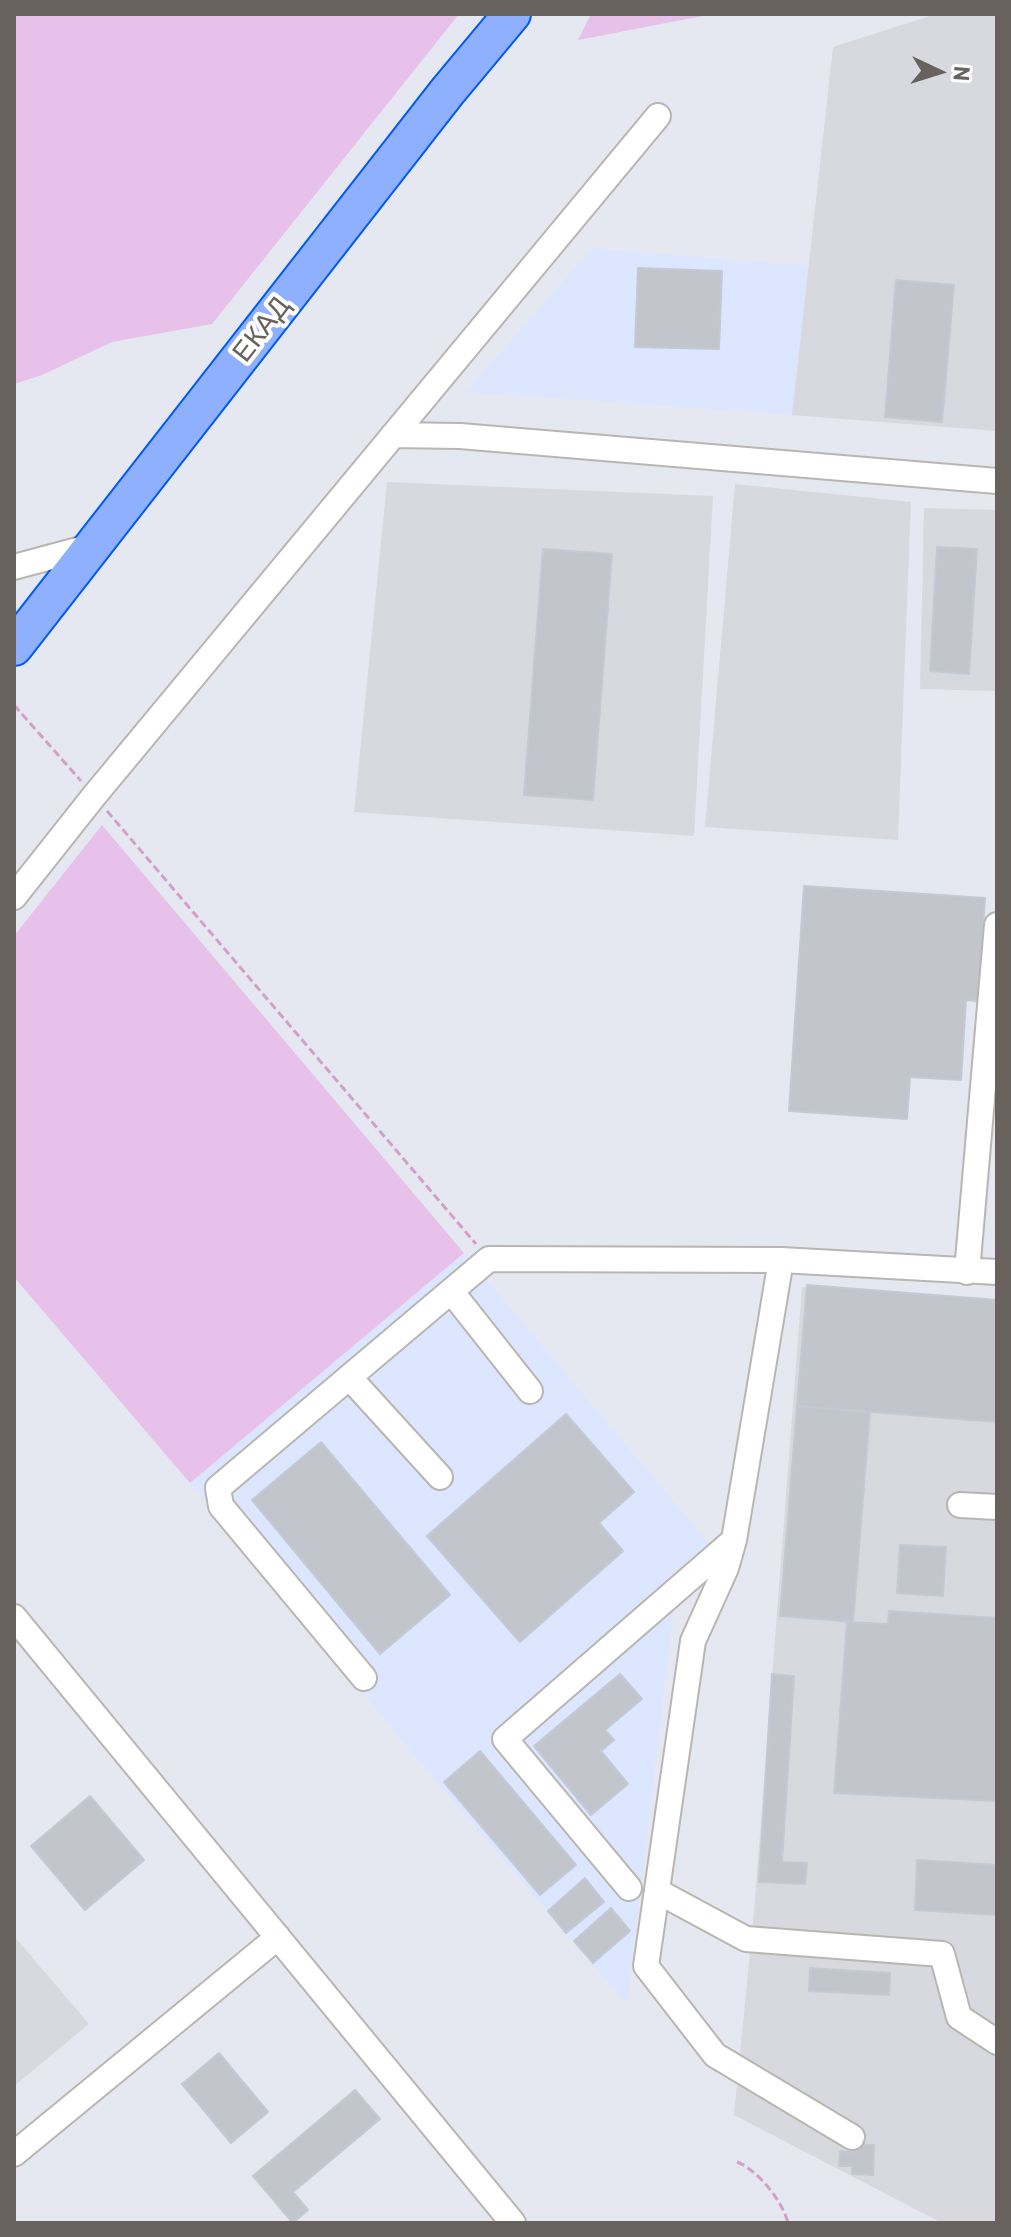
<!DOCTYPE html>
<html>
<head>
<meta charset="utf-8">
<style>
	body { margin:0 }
	#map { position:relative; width:1011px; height:2237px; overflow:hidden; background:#e5e8f0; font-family:Barlow,sans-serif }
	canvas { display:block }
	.frame { position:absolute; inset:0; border:16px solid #67625d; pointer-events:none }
	.north { position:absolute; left:899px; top:32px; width:80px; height:80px; -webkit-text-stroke:6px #fff; paint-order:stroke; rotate:94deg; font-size:22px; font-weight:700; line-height:32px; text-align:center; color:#67625d }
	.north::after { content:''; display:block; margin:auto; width:28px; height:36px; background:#67625d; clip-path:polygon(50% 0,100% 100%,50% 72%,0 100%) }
</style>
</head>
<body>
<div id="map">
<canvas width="1011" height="2237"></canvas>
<div class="frame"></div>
<div class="north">N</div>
</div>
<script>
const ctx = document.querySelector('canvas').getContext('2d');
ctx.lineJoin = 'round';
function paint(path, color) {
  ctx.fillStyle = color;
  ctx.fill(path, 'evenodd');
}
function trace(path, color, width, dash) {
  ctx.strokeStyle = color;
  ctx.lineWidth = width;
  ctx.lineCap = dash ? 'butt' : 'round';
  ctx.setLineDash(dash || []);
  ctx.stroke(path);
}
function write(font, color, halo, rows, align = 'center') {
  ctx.font = font + ' Barlow,sans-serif';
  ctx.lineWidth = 8;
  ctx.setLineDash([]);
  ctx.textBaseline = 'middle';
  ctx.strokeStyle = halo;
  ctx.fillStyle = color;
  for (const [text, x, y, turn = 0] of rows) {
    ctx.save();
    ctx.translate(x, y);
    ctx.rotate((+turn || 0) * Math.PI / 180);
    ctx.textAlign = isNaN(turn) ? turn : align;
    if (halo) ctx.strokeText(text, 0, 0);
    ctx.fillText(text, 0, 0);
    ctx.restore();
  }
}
const commercial = new Path2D(`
	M592 248 809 266 792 415 466 392Z
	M464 1253 694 1526 720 1562 674 1605 627 2004 419 1761 190 1483Z`);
const industrial = new Path2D(`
	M936 14H997V431L792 415 833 47Z
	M387 482 713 496 694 836 354 812Z
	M735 484 911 502 898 840 705 827Z
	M924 508 997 510V691L920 689Z
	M802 1287 997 1301V2223H942L734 2115 754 1912Z
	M14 1936 89 2024 14 2086Z`);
const green = new Path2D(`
	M14 14H459L212 324 112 342 42 375 14 384Z
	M591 14H713L578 40Z
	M102 825 464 1253 190 1483 14 1277V936Z`);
const building = new Path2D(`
	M638 268 722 271 719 349 635 347Z
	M896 280 954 285 942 422 885 417Z
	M937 547 977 549 969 674 930 671Z
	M543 549 612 554 593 800 524 795Z
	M804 886 985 898 978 1001 966 1000 961 1080 910 1077 907 1119 789 1111Z
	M807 1285 997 1300V1422L797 1406Z
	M797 1406 870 1412 853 1622 780 1616Z
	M566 1414 634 1492 599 1523 623 1551 520 1642 427 1536Z
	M321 1442 450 1595 380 1654 252 1500Z
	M900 1545 946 1547 943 1596 897 1593Z
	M889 1611 997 1618V1801L834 1793 847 1622 888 1624Z
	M620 1674 642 1699 605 1730 614 1740 601 1751 628 1784 591 1815 534 1746Z
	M772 1674 794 1676 782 1862 807 1863 805 1884 759 1882Z
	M480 1751 576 1865 540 1895 444 1782Z
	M90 1796 144 1860 85 1910 31 1846Z
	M917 1860 997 1865V1915L915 1910Z
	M585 1878 604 1902 566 1933 548 1911Z
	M611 1908 630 1931 593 1963 574 1941Z
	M810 1968 890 1973 889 1995 809 1991Z
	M219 2053 268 2112 231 2143 182 2084Z
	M355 2090 380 2119 293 2192 308 2210 293 2223 253 2176Z
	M853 2144 874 2145 873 2175 852 2174V2166H839L840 2151 852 2152Z`);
const path = new Path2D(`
	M14 705 81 781
	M107 811 476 1244
	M737 2162C758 2170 783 2202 788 2223`);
const minor = new Path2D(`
	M393 435 460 436 997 481
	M14 567 92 546
	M14 897 94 796 658 116
	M967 1272 997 925
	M451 1291 530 1391
	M349 1377 440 1477
	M960 1505 997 1507
	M734 1540 726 1568 693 1641 646 1966 715 2055 852 2137
	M14 1617 513 2223
	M364 1678 221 1506 218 1488 489 1259 781 1260 997 1272
	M629 1888 505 1739 734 1540 781 1260
	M657 1891 746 1939 942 1954 959 2017 997 2042
	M14 2154 278 1937`);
const highway = new Path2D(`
	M14 647 447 92 512 14`);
const streetNames = [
	["ЕКАД",261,329,-52]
];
paint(commercial, '#dce6ff');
paint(industrial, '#d8d9df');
paint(green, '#e7c1e9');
paint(building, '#c2c5cb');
trace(building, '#c3cad5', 2);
trace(minor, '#b9b5b1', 28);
trace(highway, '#0059f6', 40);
trace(path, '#d4a0c8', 3, [8, 4]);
trace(minor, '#fff', 24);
trace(highway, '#8eb0ff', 36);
write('28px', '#67625d', '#fff', streetNames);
</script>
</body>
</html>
